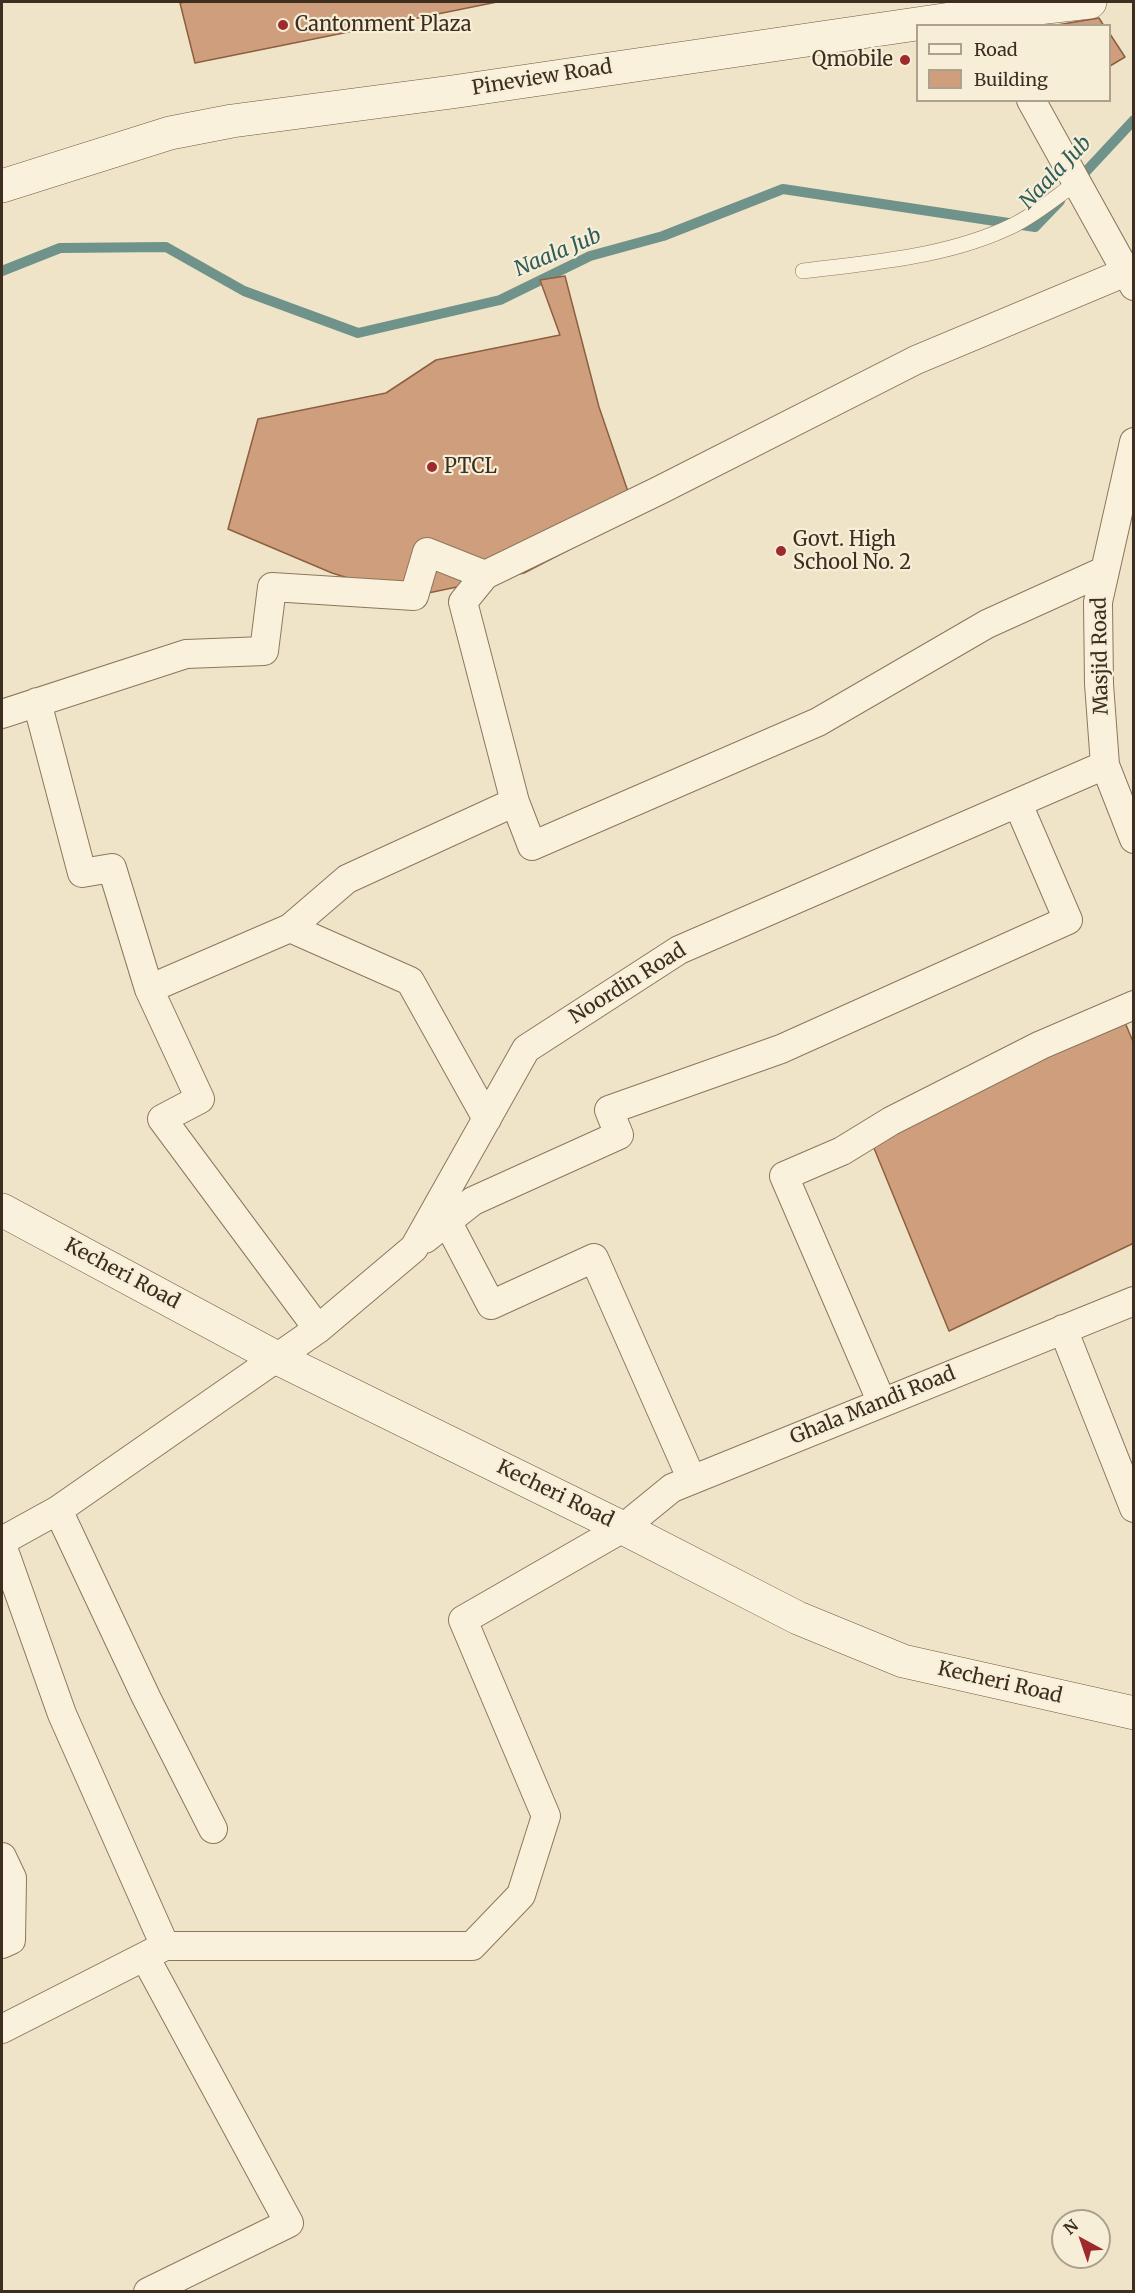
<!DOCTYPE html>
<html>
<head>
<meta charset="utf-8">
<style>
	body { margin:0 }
	#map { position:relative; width:1135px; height:2293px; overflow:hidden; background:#f0e4c8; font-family:Merriweather,serif }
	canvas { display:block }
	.frame { position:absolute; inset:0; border:3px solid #3d2e20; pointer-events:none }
	.legend { position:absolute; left:916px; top:24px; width:195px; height:78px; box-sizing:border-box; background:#f7eed8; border:2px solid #ada18e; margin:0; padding:8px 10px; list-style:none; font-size:18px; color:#3d2e20 }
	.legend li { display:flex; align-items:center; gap:12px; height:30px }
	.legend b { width:30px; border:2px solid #ada18e }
	.north { position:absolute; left:1051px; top:2209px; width:60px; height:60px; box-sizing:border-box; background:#f7eed8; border:2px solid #ada18e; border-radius:50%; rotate:320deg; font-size:16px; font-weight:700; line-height:24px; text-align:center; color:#3d2e20 }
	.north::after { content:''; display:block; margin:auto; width:21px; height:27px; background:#9e2a2b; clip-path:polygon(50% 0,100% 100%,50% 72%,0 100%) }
</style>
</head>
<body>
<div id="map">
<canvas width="1135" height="2293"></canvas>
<div class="frame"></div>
<ul class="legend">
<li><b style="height:8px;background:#faf1dc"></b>Road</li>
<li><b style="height:16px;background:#cf9f7d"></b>Building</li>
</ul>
<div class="north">N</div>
</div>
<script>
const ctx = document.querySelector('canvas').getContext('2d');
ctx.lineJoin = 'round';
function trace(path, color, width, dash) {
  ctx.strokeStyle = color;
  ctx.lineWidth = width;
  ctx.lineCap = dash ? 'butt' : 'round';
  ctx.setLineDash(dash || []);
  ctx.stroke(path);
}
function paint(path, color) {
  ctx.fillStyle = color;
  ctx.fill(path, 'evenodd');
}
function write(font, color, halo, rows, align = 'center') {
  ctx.font = font + ' Merriweather,serif';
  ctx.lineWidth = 4.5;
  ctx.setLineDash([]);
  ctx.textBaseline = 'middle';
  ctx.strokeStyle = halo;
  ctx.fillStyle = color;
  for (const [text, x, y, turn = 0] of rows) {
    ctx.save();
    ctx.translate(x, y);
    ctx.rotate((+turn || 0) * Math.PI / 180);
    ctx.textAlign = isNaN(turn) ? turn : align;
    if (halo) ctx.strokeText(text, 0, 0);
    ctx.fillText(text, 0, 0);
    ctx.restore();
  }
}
const stream = new Path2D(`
	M1078 180 1134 120
	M2 271 60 248 166 247 244 291 358 333 500 300 590 256 663 236 783 189 1035 227 1060 201`);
const building = new Path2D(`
	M185 2H497L195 63 180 3Z
	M1099 18 1104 26 1057 25Z
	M1110 34 1125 57 1110 66Z
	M565 276 599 407 636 515 524 573 409 597 332 573 228 529 258 419 386 393 436 360 560 335 540 280Z
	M1124 1020 1134 1044V1243L949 1331 869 1136Z`);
const lane = new Path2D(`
	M803 271C874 262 949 257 1014 225 1036 214 1056 197 1076 183`);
const street = new Path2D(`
	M1031 100 1134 286
	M1134 442 1098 602 1099 684 1105 765 1134 839
	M37 702 82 873 112 868 149 989 200 1099 162 1119 318 1329
	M2 714 186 654 264 651 272 587 414 596 427 552 485 575 660 490 916 360 1126 272
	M515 802 532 846 818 722 987 624 1104 571
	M290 928 347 879 515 802 463 602 485 575
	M149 989 290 928 410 981 487 1119
	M447 1221 491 1305 594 1258 692 1480
	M425 1239 473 1201 619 1135 609 1110 781 1049 1068 920 1018 804
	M1063 1329 1134 1508
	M882 1403 784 1176 842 1151 891 1121 1041 1045 1134 1005
	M58 1510 146 1697 213 1829
	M2 1541 58 1510 318 1329 414 1248 526 1049 679 950 1105 765
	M2 1545 62 1714 165 1946
	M2 1857 12 1878 11 1940 2 1944
	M145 1957 289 2223 148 2292
	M2 2029 165 1946H472L521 1895 546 1816 463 1620 623 1528 672 1488 1134 1301`);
const secondary = new Path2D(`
	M2 186 170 133 232 121 452 92 985 14 1090 2
	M2 1210 277 1358 623 1528 798 1618 903 1661 1134 1713`);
const markers = [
	[283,25,6,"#9e2a2b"],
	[905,60,6,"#9e2a2b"],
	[432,467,6,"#9e2a2b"],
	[781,551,6,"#9e2a2b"]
];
const poiNames = [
	["Cantonment Plaza",295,25],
	["Qmobile",893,60,"right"],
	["PTCL",444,467],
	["Govt. High",793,540],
	["School No. 2",793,563]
];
const streetNames = [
	["Pineview Road",542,78,-9],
	["Masjid Road",1101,656,-91],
	["Noordin Road",628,984,-32],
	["Kecheri Road",122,1274,28],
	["Ghala Mandi Road",873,1406,-22],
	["Kecheri Road",555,1494,26],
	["Kecheri Road",1000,1683,13]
];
const waterNames = [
	["Naala Jub",1056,173,-46],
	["Naala Jub",558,253,-23]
];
trace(stream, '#6f938a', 10);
paint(building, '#cf9f7d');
trace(building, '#8d5f41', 1.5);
trace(lane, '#8d765c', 16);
trace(street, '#8d765c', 30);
trace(secondary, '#6f573f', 34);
trace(lane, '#faf1dc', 15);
trace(street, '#faf1dc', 28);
trace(secondary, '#faf1dc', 33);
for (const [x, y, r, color] of markers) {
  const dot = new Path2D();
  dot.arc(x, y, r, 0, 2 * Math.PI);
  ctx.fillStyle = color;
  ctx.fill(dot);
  trace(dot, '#f7eed8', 2);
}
write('20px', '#3d2e20', '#f7eed8', poiNames, 'left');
write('20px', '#3d2e20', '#f7eed8', streetNames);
write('italic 21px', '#2f5d5a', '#f7eed8', waterNames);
</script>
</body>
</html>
